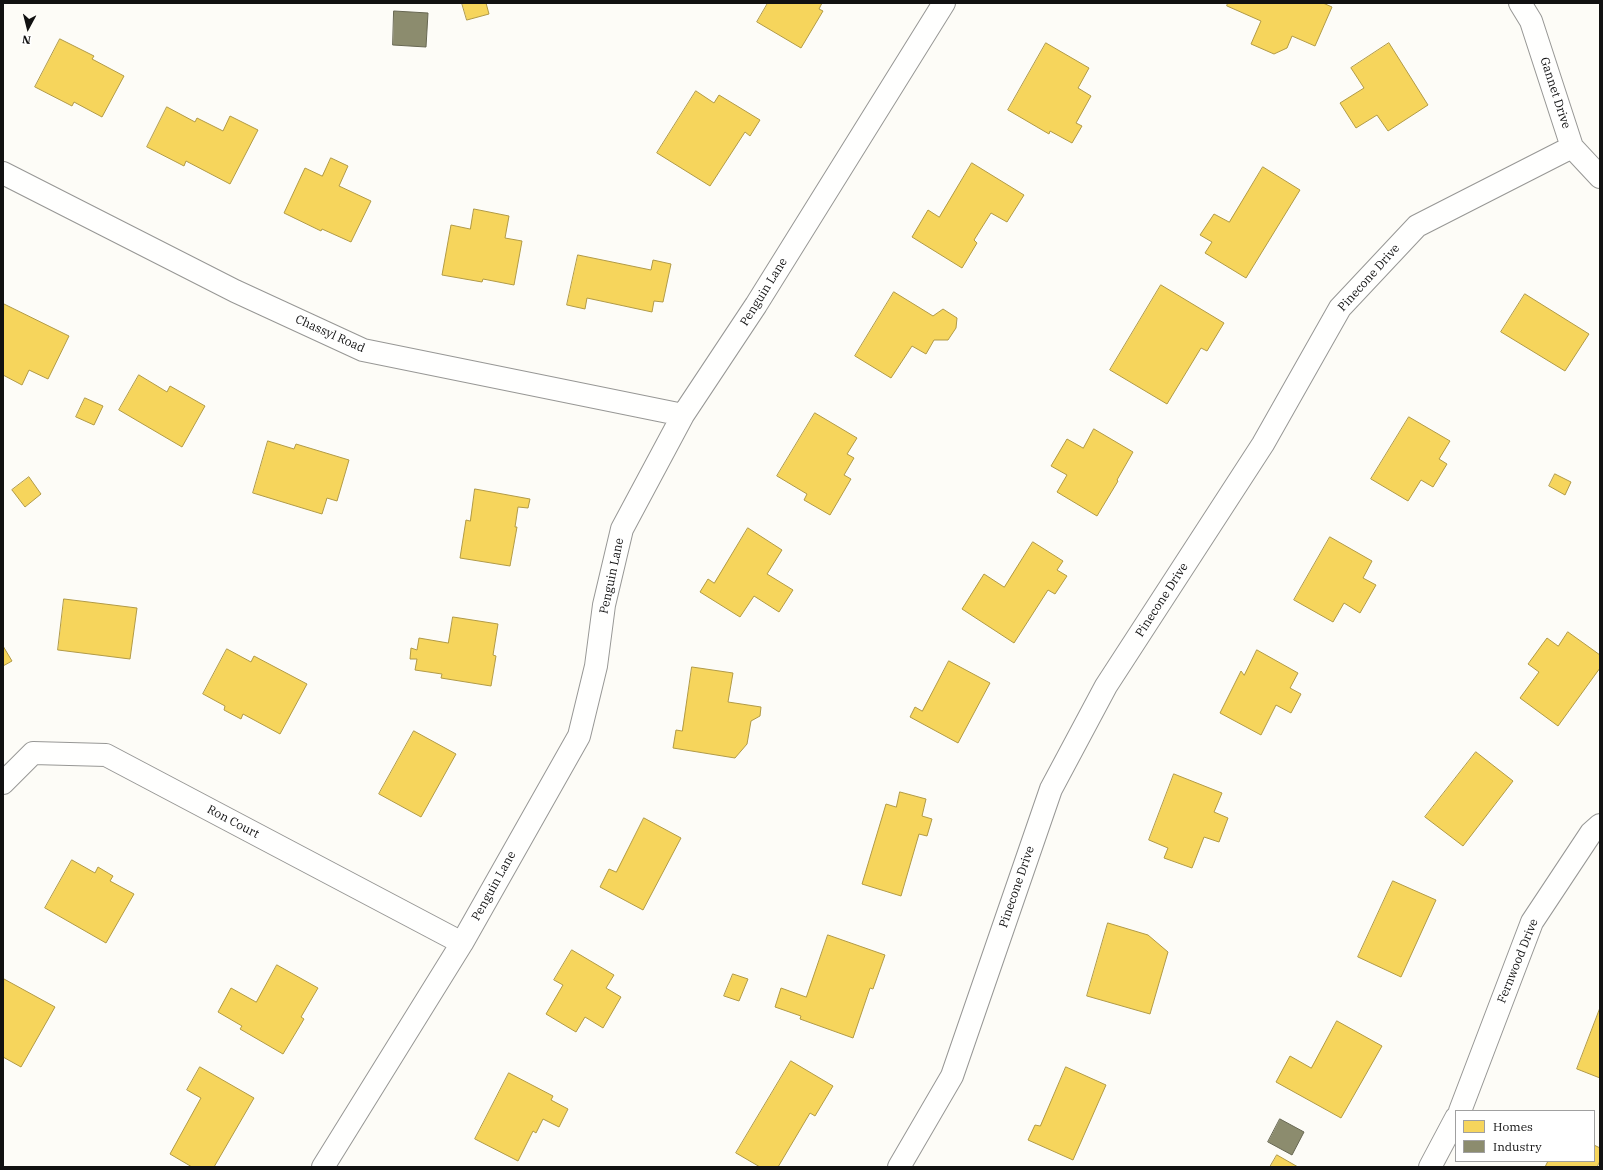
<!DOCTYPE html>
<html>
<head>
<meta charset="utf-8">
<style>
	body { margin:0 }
	#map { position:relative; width:1603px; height:1170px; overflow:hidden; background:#fdfcf7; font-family:"IBM Plex Serif",serif }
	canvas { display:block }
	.frame { position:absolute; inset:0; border:4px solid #111; pointer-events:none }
	.legend { position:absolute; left:1455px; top:1110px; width:140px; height:52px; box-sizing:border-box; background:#fff; border:1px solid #a0a0a0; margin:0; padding:5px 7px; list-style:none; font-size:12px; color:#111 }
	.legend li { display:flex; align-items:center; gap:8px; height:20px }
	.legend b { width:20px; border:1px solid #a0a0a0 }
	.north { position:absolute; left:8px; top:8px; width:40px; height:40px; -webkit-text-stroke:3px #fff; paint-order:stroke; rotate:187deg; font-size:11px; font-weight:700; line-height:16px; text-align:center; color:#111 }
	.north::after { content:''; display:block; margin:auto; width:14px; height:18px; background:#111; clip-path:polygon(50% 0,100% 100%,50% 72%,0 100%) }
</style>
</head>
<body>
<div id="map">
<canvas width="1603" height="1170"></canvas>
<div class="frame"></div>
<ul class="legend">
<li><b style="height:11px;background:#f6d55c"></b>Homes</li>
<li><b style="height:11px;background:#8c8c6e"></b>Industry</li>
</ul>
<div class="north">N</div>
</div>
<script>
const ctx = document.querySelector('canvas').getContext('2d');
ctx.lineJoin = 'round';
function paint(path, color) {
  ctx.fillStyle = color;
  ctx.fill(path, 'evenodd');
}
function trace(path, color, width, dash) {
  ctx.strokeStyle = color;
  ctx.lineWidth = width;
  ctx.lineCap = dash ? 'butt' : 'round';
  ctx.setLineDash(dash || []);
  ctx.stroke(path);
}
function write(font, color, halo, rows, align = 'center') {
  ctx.font = font + ' "IBM Plex Serif",serif';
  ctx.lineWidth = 4;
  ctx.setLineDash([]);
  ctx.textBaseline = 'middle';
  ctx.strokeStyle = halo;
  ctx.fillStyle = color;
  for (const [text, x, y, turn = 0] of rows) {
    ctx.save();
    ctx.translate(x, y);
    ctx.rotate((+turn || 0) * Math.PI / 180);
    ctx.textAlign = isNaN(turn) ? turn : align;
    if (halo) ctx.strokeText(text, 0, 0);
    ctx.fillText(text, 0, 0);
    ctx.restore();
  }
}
const homes = new Path2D(`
	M462 3H486L489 14 467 20Z
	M768 3H822L819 9 823 11 801 48 757 22Z
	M1228 3H1323L1332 7 1315 46 1292 36 1287 48 1274 54 1251 44 1261 21 1227 6Z
	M60 39 94 56 92 59 124 76 102 117 74 102 72 106 35 87Z
	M1046 43 1089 68 1078 88 1091 96 1076 123 1082 126 1072 143 1050 131 1049 134 1008 110Z
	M1389 43 1428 105 1388 131 1377 115 1356 128 1340 103 1364 88 1351 68Z
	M696 91 714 103 719 95 760 120 750 136 745 132 710 186 657 153Z
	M167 107 195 122 197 118 223 131 230 116 258 130 230 184 186 161 184 166 147 147Z
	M331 158 348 166 339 186 371 201 351 242 322 229 321 231 284 213 305 168 322 176Z
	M972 163 1024 195 1007 222 991 213 974 240 977 243 962 268 912 237 928 210 939 217Z
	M1263 167 1300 190 1246 278 1205 253 1212 242 1200 235 1214 214 1229 222Z
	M474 209 509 216 505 238 522 241 514 285 483 279 482 282 442 275 451 225 470 229Z
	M578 255 651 270 653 260 671 264 663 302 654 301 652 312 587 298 585 309 567 305Z
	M1161 285 1224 323 1207 351 1201 348 1167 404 1110 370Z
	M894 292 933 316 943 309 957 318 956 328 948 340H934L926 354 912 346 891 378 855 356Z
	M1525 294 1589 334 1565 371 1501 332Z
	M4 304 69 336 48 379 29 370 22 385 3 375Z
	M139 375 167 392 170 386 205 406 182 447 119 410Z
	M85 398 103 406 94 425 76 417Z
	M815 413 857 438 847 454 854 458 844 475 851 479 830 515 804 500 807 494 777 476Z
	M1409 417 1450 441 1439 459 1447 464 1433 487 1421 480 1408 501 1371 479Z
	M1094 429 1133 452 1117 480 1118 481 1097 516 1057 492 1067 475 1051 466 1067 439 1083 448Z
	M268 441 294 449 296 444 349 460 337 501 327 498 322 514 253 493Z
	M1555 474 1571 482 1565 495 1549 486Z
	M29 477 41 494 25 507 12 490Z
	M475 489 530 499 528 508 518 507 515 527H517L510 566 460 558 466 520 470 521Z
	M748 528 782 550 767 574 793 590 779 612 754 596 740 617 700 592 708 579 714 583Z
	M1330 537 1372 561 1363 578 1376 585 1360 613 1344 603 1333 622 1294 600Z
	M1033 542 1063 561 1057 570 1067 576 1055 594 1048 590 1014 643 962 609 984 574 1004 587Z
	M64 599 137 608 130 659 58 650Z
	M453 617 498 624 493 655 496 656 491 686 441 678 442 674 415 670 417 659H410L411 648 417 650 419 638 448 643Z
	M1568 632 1600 655V668L1558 726 1520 698 1539 672 1528 664 1547 638 1558 646Z
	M3 646 12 661 3 666Z
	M227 649 251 662 254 656 307 684 280 734 243 714 241 719 224 710 225 706 203 694Z
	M1257 650 1298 673 1290 688 1301 694 1291 713 1276 705 1261 735 1220 713 1241 671 1244 675Z
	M949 661 990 683 958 743 910 717 915 707 922 711Z
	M692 667 733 673 728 702 761 707 760 716 751 721 747 744 735 758 673 748 676 730 682 731Z
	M414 731 456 754 421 817 379 794Z
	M1476 752 1513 781 1463 846 1425 817Z
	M1174 774 1222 793 1214 812 1228 818 1219 842 1204 837 1192 868 1164 858 1168 848 1149 840Z
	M900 792 926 799 922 816 932 819 927 836 919 834 901 896 862 884 886 804 896 807Z
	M644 818 681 838 643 910 600 887 609 869 616 872Z
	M72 860 95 873 98 867 113 876 110 881 134 894 106 943 45 908Z
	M1393 881 1436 900 1401 977 1358 957Z
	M1108 923 1148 935 1168 952 1150 1014 1087 996Z
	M828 935 885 955 873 989 870 988 853 1038 800 1019 801 1016 775 1007 781 988 806 997Z
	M572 950 614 975 606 988 621 997 603 1028 585 1017 576 1032 546 1014 563 985 554 980Z
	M277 965 318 988 301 1017 304 1019 283 1054 240 1029 242 1026 218 1012 231 988 256 1002Z
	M733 974 748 979 739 1001 724 996Z
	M4 979 55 1007 21 1067 3 1057Z
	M1600 1008V1078L1577 1069Z
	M1337 1021 1382 1046 1341 1118 1276 1082 1290 1056 1311 1068Z
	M791 1061 833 1086 815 1116 810 1113 778 1167H760L736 1153Z
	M200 1067 254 1098 214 1167H192L170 1154 201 1098 187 1090Z
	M1066 1067 1106 1085 1073 1160 1028 1140 1035 1125 1040 1126Z
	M509 1073 553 1096 551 1100 568 1109 559 1127 543 1119 536 1133 533 1131 518 1161 475 1139Z
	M1594 1145 1600 1148V1161L1597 1167H1545L1548 1161H1594Z
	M1277 1155 1298 1167H1270Z`);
const industry = new Path2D(`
	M394 11 428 13 426 47 393 45Z
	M1280 1119 1304 1132 1292 1155 1268 1142Z`);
const minor = new Path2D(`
	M1520 3 1531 21 1572 147 1600 177
	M3 173 235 291 363 350 683 415
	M3 783 33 753 106 755 462 943
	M1460 1111 1532 922 1591 833 1600 825
	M323 1167 462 943 579 736 596 666 604 605 622 529 683 415 756 305 944 3
	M899 1167 952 1076 1051 789 1106 686 1263 444 1340 308 1417 226 1572 147
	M1430 1167 1456 1118`);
const streetNames = [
	["Gannet Drive",1555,93,72],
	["Pinecone Drive",1369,278,-48],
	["Penguin Lane",764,292,-58],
	["Chassyl Road",330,334,24],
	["Penguin Lane",612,576,-78],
	["Pinecone Drive",1162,600,-57],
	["Ron Court",233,822,28],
	["Penguin Lane",494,886,-61],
	["Pinecone Drive",1017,887,-71],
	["Fernwood Drive",1518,961,-68]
];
paint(homes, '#f6d55c');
trace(homes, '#b19a46', 1);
paint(industry, '#8c8c6e');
trace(industry, '#676752', 1);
trace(minor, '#979795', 24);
trace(minor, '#fffffe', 22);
write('12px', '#111', '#fff', streetNames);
</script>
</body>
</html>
